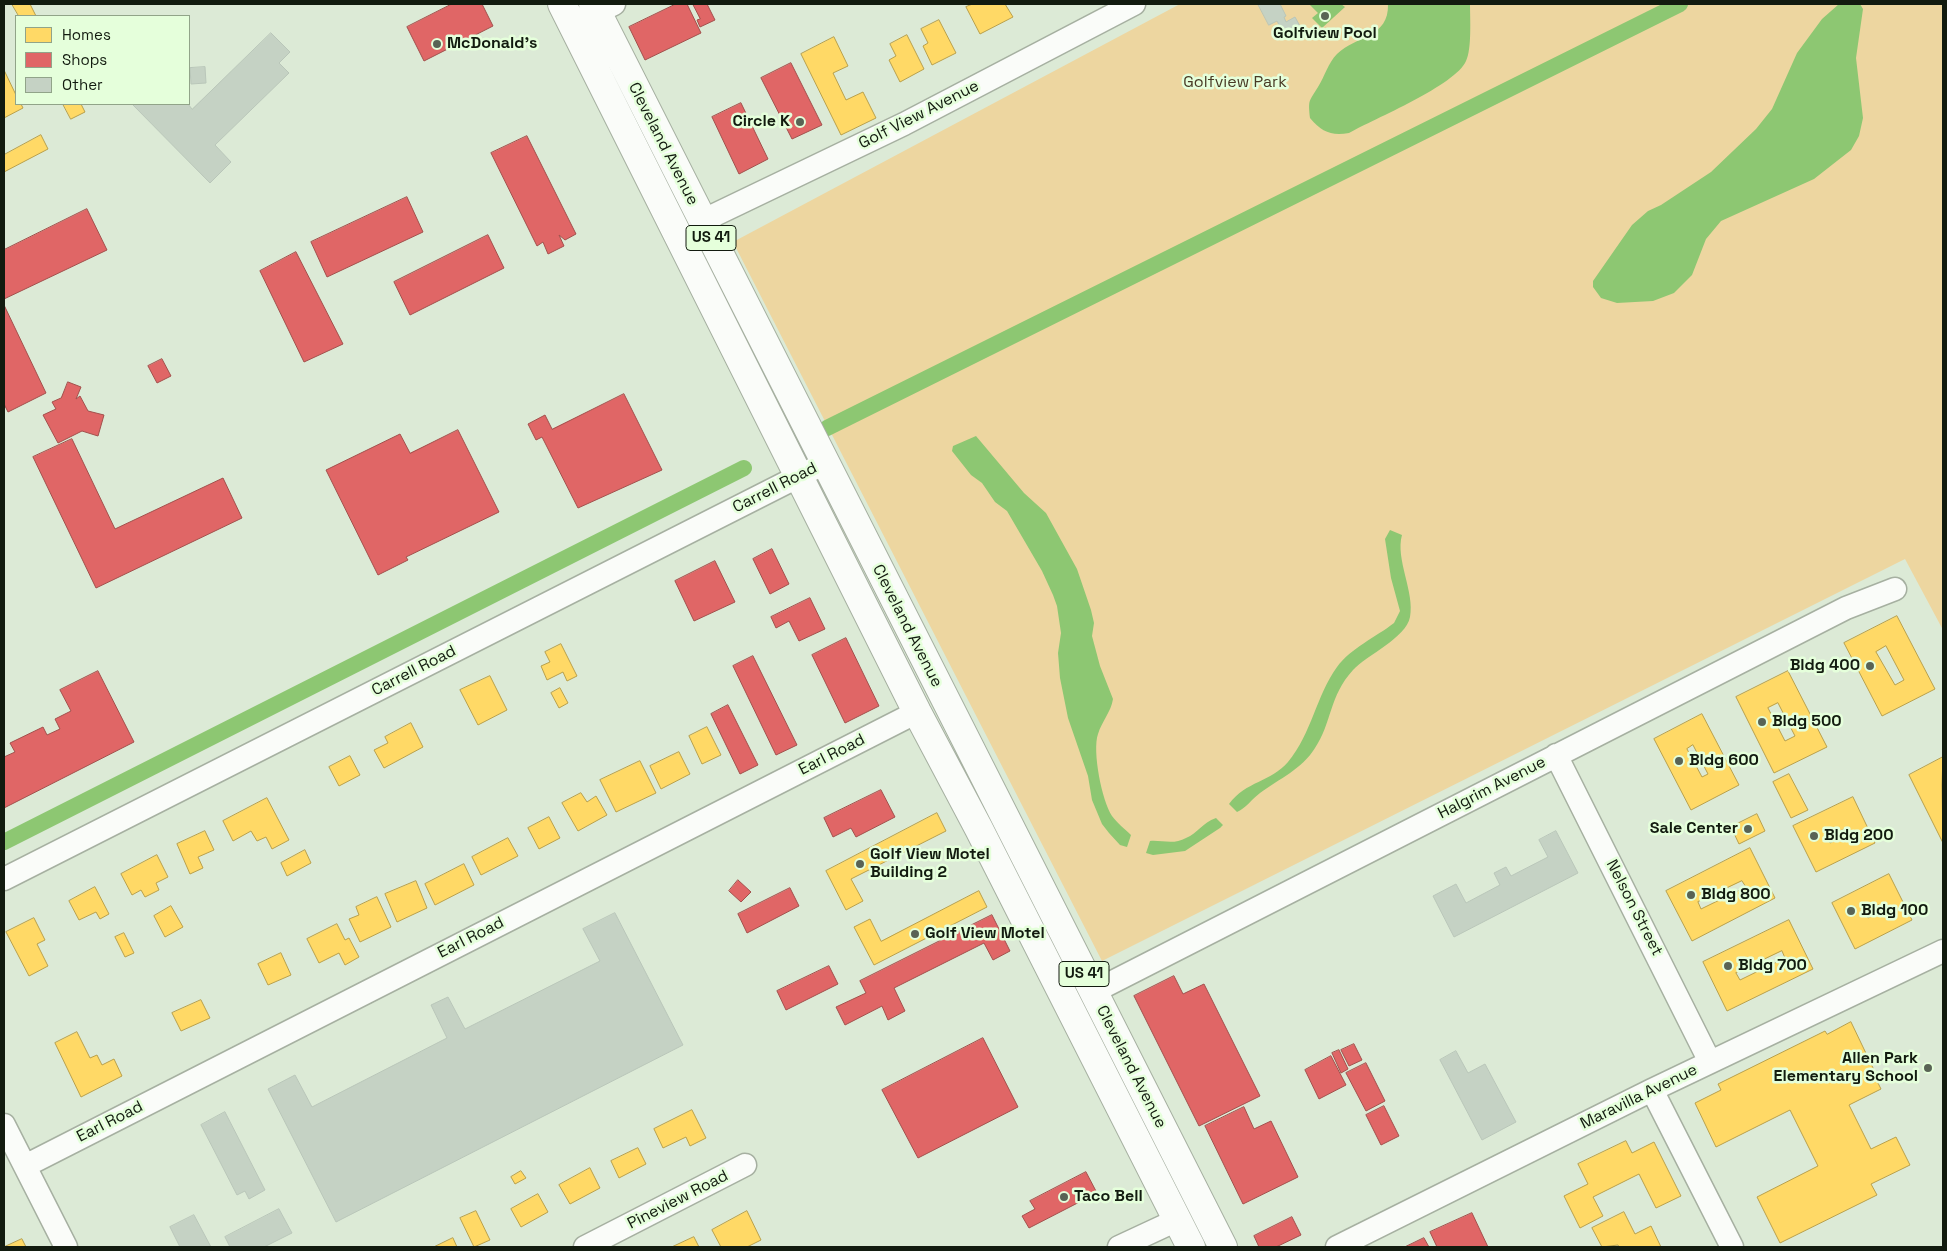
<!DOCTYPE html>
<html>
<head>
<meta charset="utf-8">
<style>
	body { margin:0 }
	#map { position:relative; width:1947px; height:1251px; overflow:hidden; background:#dcead6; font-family:"Space Grotesk",sans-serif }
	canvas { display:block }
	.frame { position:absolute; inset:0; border:5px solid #121b0f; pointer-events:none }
	.legend { position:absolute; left:15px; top:15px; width:175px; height:90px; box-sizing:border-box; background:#e5ffdb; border:1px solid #91a489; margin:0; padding:6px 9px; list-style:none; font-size:15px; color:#121b0f }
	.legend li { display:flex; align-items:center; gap:10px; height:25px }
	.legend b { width:25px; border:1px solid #91a489 }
</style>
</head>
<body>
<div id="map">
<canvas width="1947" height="1251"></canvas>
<div class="frame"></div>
<ul class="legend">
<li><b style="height:14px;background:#ffd966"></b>Homes</li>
<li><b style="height:14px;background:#e06666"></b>Shops</li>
<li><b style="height:14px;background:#c5d2c4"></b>Other</li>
</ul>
</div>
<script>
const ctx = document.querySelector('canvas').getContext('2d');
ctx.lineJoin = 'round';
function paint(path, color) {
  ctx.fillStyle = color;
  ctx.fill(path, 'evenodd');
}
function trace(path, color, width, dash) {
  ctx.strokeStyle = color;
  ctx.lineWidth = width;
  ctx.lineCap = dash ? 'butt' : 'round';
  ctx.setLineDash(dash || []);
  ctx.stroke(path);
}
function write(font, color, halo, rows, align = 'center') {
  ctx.font = font + ' "Space Grotesk",sans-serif';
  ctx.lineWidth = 5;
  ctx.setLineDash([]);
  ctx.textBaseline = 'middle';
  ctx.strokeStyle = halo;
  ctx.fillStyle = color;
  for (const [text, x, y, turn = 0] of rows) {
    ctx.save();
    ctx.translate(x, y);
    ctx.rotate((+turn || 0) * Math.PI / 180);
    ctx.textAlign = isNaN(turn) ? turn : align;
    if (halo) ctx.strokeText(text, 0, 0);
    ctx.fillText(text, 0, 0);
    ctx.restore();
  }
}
const green = new Path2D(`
	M1180 4H1943V630L1905 559 1102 961 733 242Z`);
const water = new Path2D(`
	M1309 4H1341L1345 7 1322 28 1312 18 1318 13Z
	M1388 4H1470C1470 18 1472 49 1466 61 1456 85 1374 119 1349 133 1331 136 1322 132 1310 118 1308 99 1309 102 1318 87 1325 76 1328 63 1337 54 1357 35 1389 38 1388 4Z
	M1839 4H1860L1863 9 1856 58 1863 118 1859 136 1851 150 1814 179 1721 221 1706 239 1692 275 1674 293 1653 301 1617 303 1601 298 1593 287V281L1632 225 1648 211 1661 205 1711 172 1756 129 1772 109 1797 53 1822 19Z
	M976 436 1024 493 1046 513 1077 569 1091 610 1094 623 1092 636 1100 666 1113 699C1111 712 1102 721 1098 734 1092 751 1102 801 1112 816 1117 823 1125 829 1131 835L1127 847 1120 845 1109 833 1102 824 1092 800 1088 776 1068 718 1060 678 1058 653 1061 633 1057 606 1053 595 1042 571 1007 511 995 502 982 483 971 475 952 451 953 446Z
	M1390 530 1402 535C1395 559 1415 592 1410 617 1406 638 1367 655 1353 670 1329 696 1332 723 1315 748 1302 769 1279 779 1260 793 1252 799 1245 809 1237 812L1229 804C1246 781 1271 782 1288 762 1312 733 1316 696 1337 667 1351 648 1376 637 1394 623L1400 611 1391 578 1385 539Z
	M1216 818 1223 825 1220 828 1185 851 1153 855 1146 853 1150 841C1162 840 1174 845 1186 838 1198 833 1202 823 1216 818Z`);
const homes = new Path2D(`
	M12 4H30L36 16H19Z
	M973 4H1005L1013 17 980 34 966 7Z
	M939 20 956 53 932 65 923 46 928 43 921 29Z
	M907 35 924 69 900 82 889 60 896 56 890 44Z
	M834 37 848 66 833 73 846 100 863 92 876 118 841 135 801 54Z
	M4 70 16 95V104H21L23 108 4 118Z
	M63 104H81L85 112 71 119Z
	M41 135 48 149 4 172V155Z
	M1897 616 1935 689 1882 716 1844 643ZM1886 646 1904 680 1895 685 1876 652Z
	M561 644 577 676 567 681 563 672 547 680 541 666 550 662 545 652Z
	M1788 671 1827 747 1774 773 1736 697ZM1778 703 1795 736 1785 741 1768 708Z
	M490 676 507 710 478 725 460 690Z
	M560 688 568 703 559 708 551 693Z
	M1702 714 1739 785 1691 810 1654 739ZM1693 745 1708 774 1702 777 1687 749Z
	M411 723 423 747 384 768 374 750 388 743 385 737Z
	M707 727 721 755 702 764 689 736Z
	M679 752 690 774 661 789 650 766Z
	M350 756 360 775 339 786 329 767Z
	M1943 757 1942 785 1943 843 1909 775Z
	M640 761 656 793 616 812 600 780Z
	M1789 774 1808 810 1791 818 1773 782Z
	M581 793 587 802 596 796 607 815 578 831 562 803Z
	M1853 797 1875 843 1816 872 1793 826ZM1845 829 1848 834 1830 843 1827 837Z
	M267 798 289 840 272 849 266 837 257 841 251 831 233 841 223 821Z
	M937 813 946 831 851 879 863 901 846 910 826 871Z
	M1757 814 1765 831 1739 844 1731 827Z
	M549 817 560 838 539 849 528 828Z
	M205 831 214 850 198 857 203 868 190 874 177 844Z
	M508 838 518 856 481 875 472 857Z
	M1750 848 1775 898 1692 941 1666 891ZM1742 881 1746 887 1701 909 1698 902Z
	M305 850 311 863 287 876 281 863Z
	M157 855 168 877 156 883 159 890 145 897 141 890 132 895 121 874Z
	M464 864 474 885 435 905 425 884Z
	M1889 874 1912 920 1855 949 1832 903ZM1879 905 1882 910 1868 918 1865 912Z
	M416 881 427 908 397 922 385 894Z
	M95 887 109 914 100 919 96 912 79 920 69 901Z
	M979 891 987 907 874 965 854 927 870 919 881 941Z
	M377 897 391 927 360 942 349 919 359 915 356 907Z
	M171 906 183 927 165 937 154 916Z
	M34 918 45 940 37 944 48 966 29 976 6 932Z
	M1789 920 1813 969 1727 1011 1703 962ZM1782 951 1785 958 1740 980 1736 973Z
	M337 924 345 940 349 938 359 957 345 965 339 953 319 963 307 939Z
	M124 933 134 953 125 957 115 937Z
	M281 953 291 975 268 985 258 964Z
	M201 1000 210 1018 181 1031 172 1013Z
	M1851 1022 1874 1070 1872 1071 1881 1089 1849 1105 1871 1149 1896 1137 1910 1165 1871 1184 1877 1195 1780 1243 1757 1197 1818 1166 1790 1110 1716 1147 1695 1103 1721 1090 1718 1084 1825 1031 1827 1034Z
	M77 1032 90 1058 97 1055 102 1065 114 1059 122 1076 81 1097 55 1043Z
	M692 1110 706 1138 690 1146 686 1137 663 1148 654 1129Z
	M1626 1141 1632 1153 1654 1142 1681 1196 1656 1208 1639 1174 1593 1197 1603 1216 1580 1228 1564 1196 1588 1184 1578 1164Z
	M638 1148 646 1164 619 1178 611 1161Z
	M590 1168 600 1188 570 1204 559 1185Z
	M521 1171 526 1178 515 1184 511 1177Z
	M538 1194 548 1212 521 1227 511 1209Z
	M476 1211 490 1240 474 1247 460 1218Z
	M747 1211 761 1240 747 1247H721L712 1230Z
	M1624 1212 1635 1234 1651 1226 1661 1247H1619L1618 1245 1602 1247 1592 1228Z
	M694 1237 699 1247H672Z
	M453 1238 457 1247H434Z
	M22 1239 26 1247H4Z`);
const shops = new Path2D(`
	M452 4H482L493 26 424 61 407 27Z
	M676 4H687L701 33 645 60 629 27Z
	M693 4H707L715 20 700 27 697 20 700 19Z
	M791 63 822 125 792 139 761 78Z
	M741 103 768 159 739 174 712 117Z
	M527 136 576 234 565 240 559 235 564 246 548 254 543 242 537 246 491 153Z
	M407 197 423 232 327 277 311 242Z
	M87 209 107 250 4 299V250Z
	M488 235 504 268 410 315 394 282Z
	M296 252 343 344 304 362 260 271Z
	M4 305 46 393 8 412 4 404Z
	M162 359 171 376 157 383 148 366Z
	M68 382 81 387 76 399 80 396 88 411 104 415 98 436 82 431 58 443 43 415 56 409 52 402 61 398Z
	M624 394 662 470 578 508 542 437 536 440 528 424 545 415 552 429Z
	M458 430 499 512 406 557 408 560 378 575 326 470 400 434 410 453Z
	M72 439 115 529 223 478 242 518 96 588 33 457Z
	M772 549 789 584 770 594 753 559Z
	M715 561 735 602 694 621 675 581Z
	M810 598 825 629 799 641 789 621 776 628 771 617Z
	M846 638 879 706 845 723 812 655Z
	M753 656 797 745 776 755 733 666Z
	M98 671 134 742 4 808V757L15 752 10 743 43 727 47 735 60 729 55 719 71 711 60 690Z
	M728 705 758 765 740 774 711 714Z
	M881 790 895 817 856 837 851 828 833 837 824 818Z
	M738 880 751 892 741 902 729 891Z
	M790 888 799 906 747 933 738 914Z
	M992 915 1010 951 993 960 984 943 894 988 905 1011 888 1020 882 1006 845 1025 836 1007 866 993 860 981Z
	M829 966 838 984 786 1010 777 991Z
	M1174 976 1183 994 1204 984 1260 1096 1199 1126 1134 996Z
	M983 1038 1018 1107 918 1158 882 1090Z
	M1354 1044 1362 1060 1349 1066 1341 1050Z
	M1339 1050 1348 1069 1341 1073 1332 1053Z
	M1331 1056 1346 1085 1319 1099 1305 1070Z
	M1366 1063 1385 1101 1366 1111 1346 1073Z
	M1384 1106 1399 1136 1381 1145 1366 1115Z
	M1244 1107 1254 1129 1271 1121 1298 1177 1243 1204 1205 1126Z
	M1086 1172 1097 1193 1029 1228 1022 1216 1035 1209 1030 1201Z
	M1472 1213 1488 1247H1437L1430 1232Z
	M1292 1217 1301 1235 1276 1247H1259L1254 1236Z
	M1424 1238 1429 1247H1405Z`);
const canal = new Path2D(`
	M827 428 1680 4
	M4 842 744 468`);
const building = new Path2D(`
	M1258 4H1280L1286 16 1284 17 1286 22 1295 17 1301 28 1285 36 1277 21 1269 25Z
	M271 33 290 52 279 63 289 73 215 145 231 162 210 183 132 104H188L192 109Z
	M205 67 206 83 191 84 190 68Z
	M1556 831 1578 873 1454 937 1433 896 1456 884 1466 903 1500 885 1494 873 1506 867 1511 876 1548 857 1539 840Z
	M615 913 683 1045 336 1222 268 1089 295 1075 312 1107 447 1038 431 1005 448 997 465 1029 600 961 583 929Z
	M1456 1051 1468 1073 1485 1064 1516 1122 1482 1140 1440 1060Z
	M225 1112 265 1190 249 1199 245 1191 237 1195 201 1125Z
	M279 1209 292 1233 264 1247H230L225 1237Z
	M194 1215 211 1247H180L170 1227Z`);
const minor = new Path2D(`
	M581 20 614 4
	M702 221 904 124 1134 4
	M1556 755 1710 1062
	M4 879 825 463
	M1093 992 1846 608 1895 589
	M1652 1090 1732 1247
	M4 1125 66 1247
	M25 1166 917 712
	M585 1247 745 1165
	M1119 1247 1177 1220
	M1337 1247 1652 1090 1943 951`);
const major = new Path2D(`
	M562 4 917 712 979 829 1191 1247
	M593 4 1223 1247`);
const markers = [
	[1325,16,5,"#596355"],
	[437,44,5,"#596355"],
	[800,122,5,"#596355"],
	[1870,666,5,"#596355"],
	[1762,722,5,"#596355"],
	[1679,761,5,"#596355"],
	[1748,829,5,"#596355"],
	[1814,836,5,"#596355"],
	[860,864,5,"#596355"],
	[1691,895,5,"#596355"],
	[1851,911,5,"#596355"],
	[915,934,5,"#596355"],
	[1728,966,5,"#596355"],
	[1928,1068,5,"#596355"],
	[1064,1197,5,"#596355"]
];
const shields = [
	[711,238,50],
	[1084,974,50]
];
const shieldNames = [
	["US 41",711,238],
	["US 41",1084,974]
];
const poiNames = [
	["Golfview Pool",1325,34,"center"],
	["McDonald's",447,44],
	["Circle K",790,122,"right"],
	["Bldg 400",1860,666,"right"],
	["Bldg 500",1772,722],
	["Bldg 600",1689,761],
	["Sale Center",1738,829,"right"],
	["Bldg 200",1824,836],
	["Golf View Motel",870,855],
	["Building 2",870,873],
	["Bldg 800",1701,895],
	["Bldg 100",1861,911],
	["Golf View Motel",925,934],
	["Bldg 700",1738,966],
	["Allen Park",1918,1059,"right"],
	["Elementary School",1918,1077,"right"],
	["Taco Bell",1074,1197]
];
const parkNames = [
	["Golfview Park",1235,83]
];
const streetNames = [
	["Golf View Avenue",919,115,-27],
	["Cleveland Avenue",663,144,63],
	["Carrell Road",775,488,-27],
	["Cleveland Avenue",907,626,63],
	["Carrell Road",414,671,-27],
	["Earl Road",832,755,-27],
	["Halgrim Avenue",1492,788,-27],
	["Nelson Street",1634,908,63],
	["Earl Road",471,938,-27],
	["Cleveland Avenue",1131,1067,63],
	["Maravilla Avenue",1639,1097,-26],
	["Earl Road",110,1122,-27],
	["Pineview Road",678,1200,-27]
];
paint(green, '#edd6a0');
paint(water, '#8dc772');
paint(homes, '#ffd966');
trace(homes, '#b8a04c', 1);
paint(shops, '#e06666');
trace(shops, '#a2504c', 1);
trace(canal, '#8dc772', 16);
paint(building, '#c5d2c4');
trace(building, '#b9c6b9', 1);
trace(minor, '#a6b0a1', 25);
trace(major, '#a6b0a1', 30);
trace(minor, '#fafcf9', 22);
trace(major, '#fafcf9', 28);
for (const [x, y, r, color] of markers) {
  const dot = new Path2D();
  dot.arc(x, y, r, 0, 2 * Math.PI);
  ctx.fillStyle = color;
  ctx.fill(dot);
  trace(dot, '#e5ffdb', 2);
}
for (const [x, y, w] of shields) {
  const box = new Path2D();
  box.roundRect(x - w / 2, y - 12.5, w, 25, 4);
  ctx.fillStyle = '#e5ffdb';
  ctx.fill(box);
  trace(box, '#121b0f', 1);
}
write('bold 15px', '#121b0f', null, shieldNames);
write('bold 16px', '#121b0f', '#e5ffdb', poiNames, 'left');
write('16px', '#493a25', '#e5ffdb', parkNames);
write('16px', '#121b0f', '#e5ffdb', streetNames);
</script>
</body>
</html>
